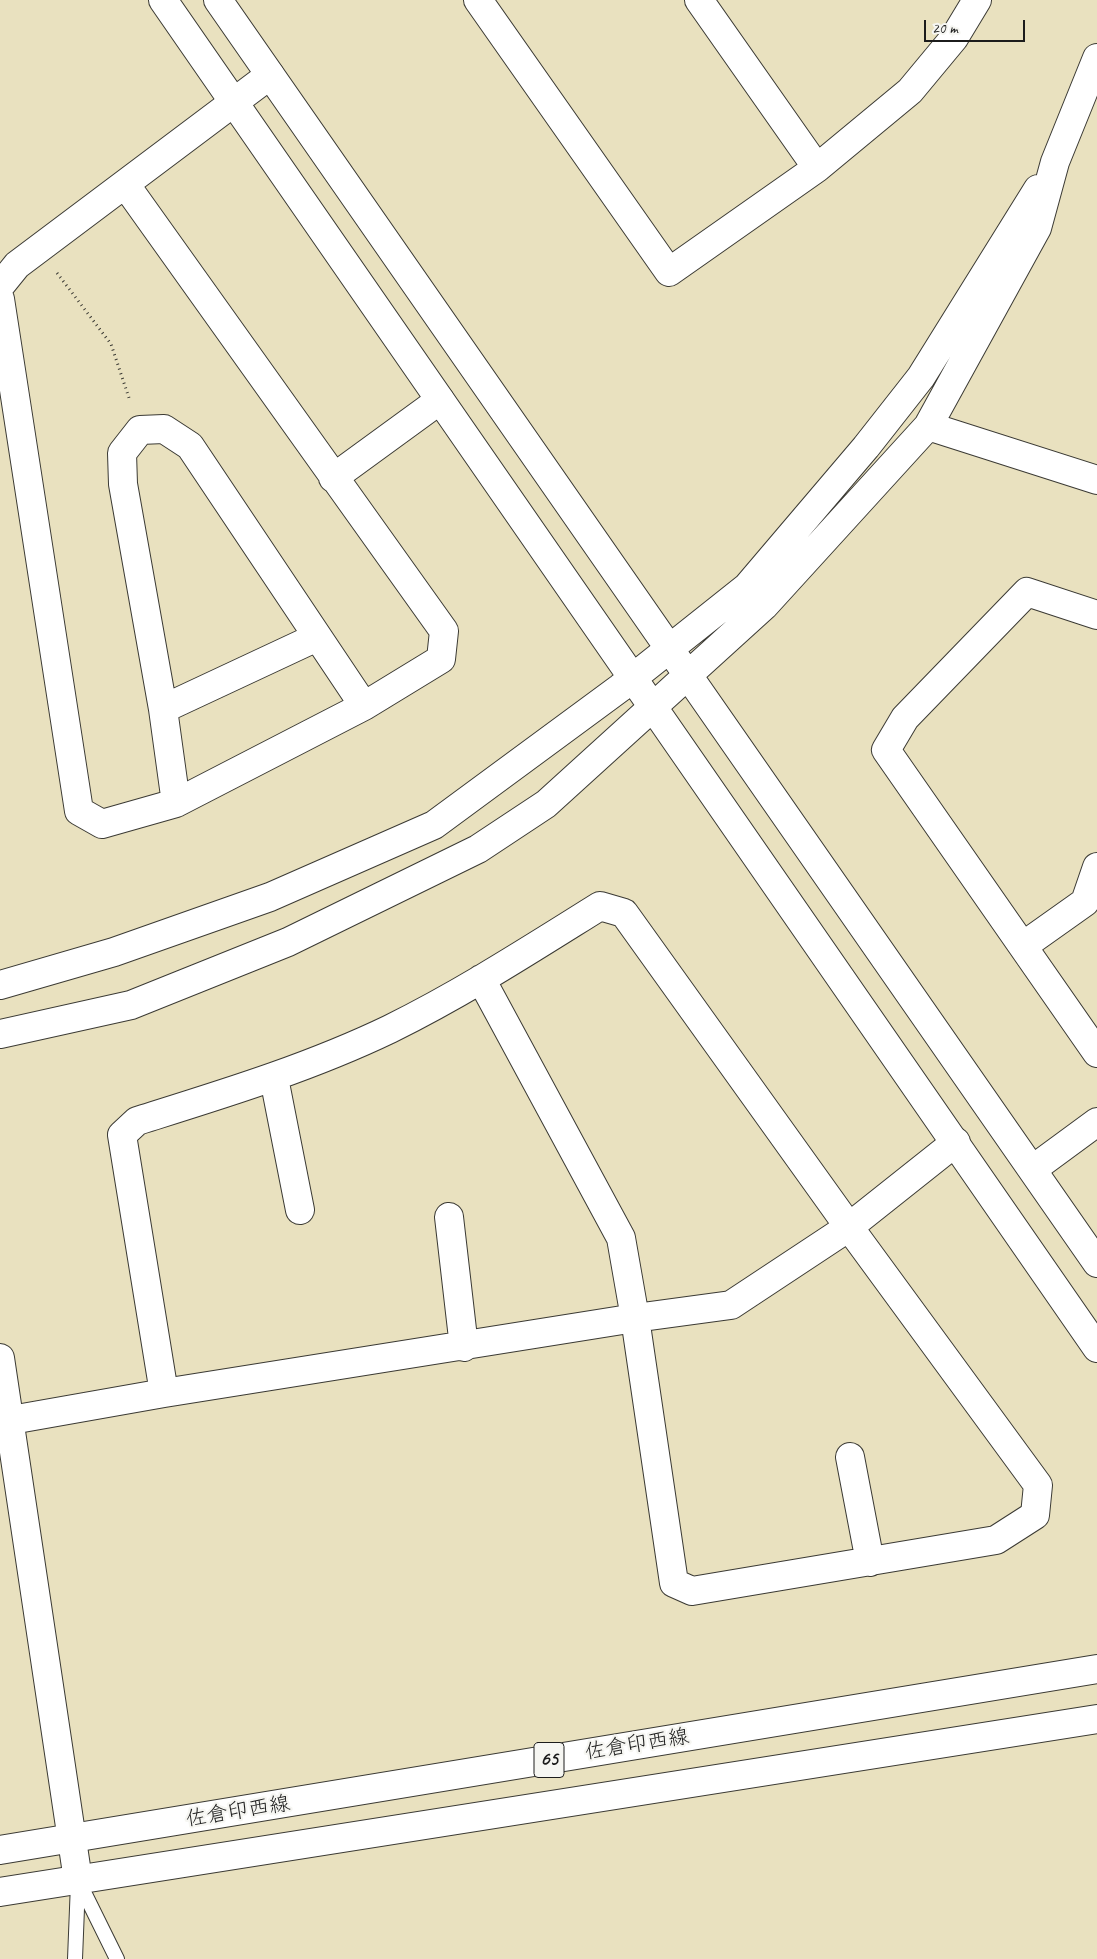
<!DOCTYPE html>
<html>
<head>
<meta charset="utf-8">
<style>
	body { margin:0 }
	#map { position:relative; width:1097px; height:1959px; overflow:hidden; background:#e9e1bf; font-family:Caveat,sans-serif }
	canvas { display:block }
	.scale { position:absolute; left:924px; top:20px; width:101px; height:22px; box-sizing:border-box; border:2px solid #1c1c1c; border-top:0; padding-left:6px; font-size:15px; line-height:18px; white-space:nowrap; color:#1c1c1c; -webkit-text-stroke:4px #f6f6f2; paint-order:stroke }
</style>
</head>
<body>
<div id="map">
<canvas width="1097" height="1959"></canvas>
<div class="scale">20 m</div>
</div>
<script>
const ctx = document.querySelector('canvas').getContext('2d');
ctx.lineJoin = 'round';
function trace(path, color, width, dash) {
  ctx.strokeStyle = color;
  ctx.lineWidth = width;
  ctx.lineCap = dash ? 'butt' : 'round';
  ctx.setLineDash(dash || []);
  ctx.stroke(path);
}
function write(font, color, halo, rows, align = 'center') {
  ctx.font = font + ' Caveat,"Klee One",sans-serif';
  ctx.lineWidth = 4.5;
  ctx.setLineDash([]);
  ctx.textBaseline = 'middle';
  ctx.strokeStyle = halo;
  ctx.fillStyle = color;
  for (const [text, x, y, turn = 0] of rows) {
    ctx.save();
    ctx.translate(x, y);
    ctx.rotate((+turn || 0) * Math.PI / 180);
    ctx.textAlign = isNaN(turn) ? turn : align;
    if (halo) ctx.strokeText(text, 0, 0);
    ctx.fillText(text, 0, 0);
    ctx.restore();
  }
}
const path = new Path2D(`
	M57 273 111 344 130 401`);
const lane = new Path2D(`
	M78 1880 117 1959
	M75 1959 78 1883`);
const street = new Path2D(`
	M478 0 669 272 817 168 910 91 954 38 977 0
	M699 0 817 168
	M0 286 17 265 270 75
	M0 299 79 811 102 824 176 803 364 706 441 659 444 631 125 184
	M333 478 440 400
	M1097 615 1027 592 905 718 886 750 1097 1053
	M163 709 317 637
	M176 803 163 709 123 484 122 453 140 430 164 429 190 446 364 706
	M1023 946 1085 902 1097 867
	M274 1078 300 1210
	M1033 1169 1097 1122
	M449 1217 464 1347
	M164 1393 122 1135 137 1121C223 1094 309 1068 390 1029 463 993 531 949 600 906L624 913 849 1227 1038 1485 1035 1515 996 1540 692 1591 674 1583 635 1318 621 1238 481 979
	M0 1422 164 1393 635 1318 731 1305 849 1227 956 1142
	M850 1457 870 1562`);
const secondary = new Path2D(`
	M163 0 1097 1348
	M218 0C512 420 806 840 1097 1263
	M928 426 1097 480
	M0 985 114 952 270 897 434 825 620 688 747 587 866 447 921 377 1038 189
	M0 1034 131 1005 288 942 478 849 546 804 764 606 928 426 1037 228 1055 162 1097 58
	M0 1358 78 1880`);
const primary = new Path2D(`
	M0 1850 1097 1669
	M0 1892 1097 1719`);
const shields = [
	[549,1760,30]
];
const shieldNames = [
	["65",549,1760]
];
const streetNames = [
	["佐倉印西線",637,1745,-9],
	["佐倉印西線",238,1812,-9]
];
trace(lane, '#3b3a34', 16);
trace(street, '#3b3a34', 30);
trace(secondary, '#3b3a34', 30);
trace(primary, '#3b3a34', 30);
trace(path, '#3b3a34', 3, [1, 4]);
trace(lane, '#fff', 14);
trace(street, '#fff', 28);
trace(secondary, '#fff', 28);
trace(primary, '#fff', 28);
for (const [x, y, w] of shields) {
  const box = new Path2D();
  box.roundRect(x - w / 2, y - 17.5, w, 35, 4);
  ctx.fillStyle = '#f6f6f2';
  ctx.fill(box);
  trace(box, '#1c1c1c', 1);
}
write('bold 20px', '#1c1c1c', null, shieldNames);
write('21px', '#1c1c1c', '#f6f6f2', streetNames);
</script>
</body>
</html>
